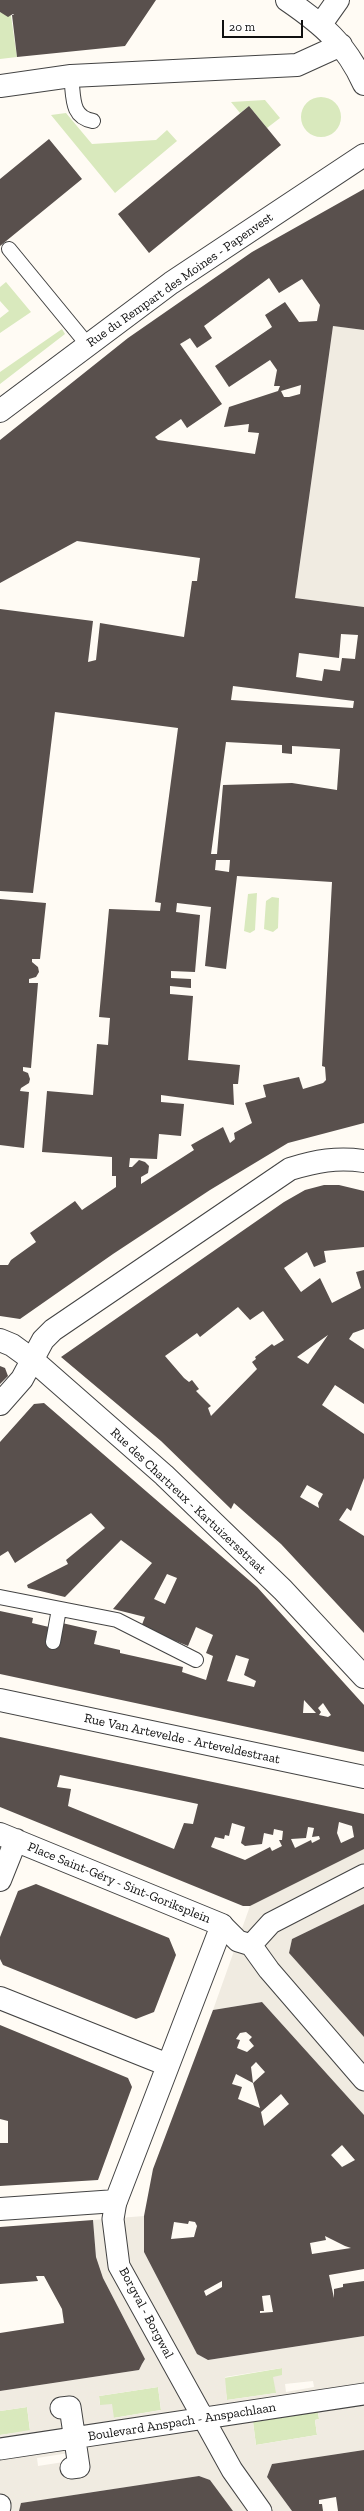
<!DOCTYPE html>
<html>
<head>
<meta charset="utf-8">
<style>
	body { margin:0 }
	#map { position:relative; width:364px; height:2511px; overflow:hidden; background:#fffbf4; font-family:"Zilla Slab",serif }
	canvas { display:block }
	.scale { position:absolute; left:222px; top:20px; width:81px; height:18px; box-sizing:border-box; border:2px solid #101010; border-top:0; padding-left:5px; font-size:12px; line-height:14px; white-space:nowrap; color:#101010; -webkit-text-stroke:3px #fff; paint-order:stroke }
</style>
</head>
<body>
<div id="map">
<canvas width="364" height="2511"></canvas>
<div class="scale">20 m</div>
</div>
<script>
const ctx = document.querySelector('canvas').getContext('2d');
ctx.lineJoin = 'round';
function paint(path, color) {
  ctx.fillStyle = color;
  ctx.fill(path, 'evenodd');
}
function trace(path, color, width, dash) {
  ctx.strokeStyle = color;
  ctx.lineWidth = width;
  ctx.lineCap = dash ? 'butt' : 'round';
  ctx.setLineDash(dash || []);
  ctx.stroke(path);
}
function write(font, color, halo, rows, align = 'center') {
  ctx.font = font + ' "Zilla Slab",serif';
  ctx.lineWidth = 4;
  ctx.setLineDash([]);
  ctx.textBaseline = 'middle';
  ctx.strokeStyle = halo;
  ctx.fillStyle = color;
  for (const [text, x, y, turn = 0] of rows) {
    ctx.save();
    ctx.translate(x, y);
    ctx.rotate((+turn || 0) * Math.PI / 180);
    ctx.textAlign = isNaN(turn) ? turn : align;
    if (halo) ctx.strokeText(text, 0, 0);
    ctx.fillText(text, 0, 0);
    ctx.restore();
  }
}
const green = new Path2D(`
	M0 12 11 16 17 57 0 59Z
	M301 117a20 20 0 1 1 40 0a20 20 0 1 1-40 0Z
	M265 100 280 118 267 128 249 106 240 113 231 102Z
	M66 113 92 144 156 140 167 130 177 141 115 193 51 115Z
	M6 282 31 312 0 333V318L9 311 0 301V287Z
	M62 329 65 334 0 384V372Z
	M257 893 255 930 250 933 244 931 248 894Z
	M272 897 279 898 278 928 273 932 264 929 266 901Z
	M282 2368 283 2375 276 2393 227 2400 224 2378Z
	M158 2387 161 2410 113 2418 100 2405 99 2396Z
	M27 2407 30 2431 0 2435V2411Z
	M318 2412 319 2419 315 2420 317 2435 256 2445 253 2422Z`);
const plaza = new Path2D(`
	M333 326 364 330V607L295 598Z
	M364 1849V1904L292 1939 289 1953 364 2037V2115L262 2002 213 2010 250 1906Z
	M144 2216V2252L197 2354 208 2360 364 2336V2450L272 2464 267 2477 292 2511H233L210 2480 199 2476 22 2503 19 2511H0V2435L30 2430 27 2407 0 2411V2391L139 2370 145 2359 103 2278 96 2257 93 2220ZM282 2368V2375L273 2377 276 2393 227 2400 225 2377ZM313 2381 314 2387 286 2392 285 2384ZM158 2387 161 2410 114 2418 112 2404 100 2405 99 2396ZM318 2412 319 2419 315 2420 317 2435 256 2445 253 2422ZM69 2453 70 2461 38 2466 37 2458Z`);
const building = new Path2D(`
	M0 0H156L125 46 17 57 12 15H14L13 14 8 17 0 12Z
	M249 106 281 145 149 253 118 214Z
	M49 139 82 179 0 246V179Z
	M364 189V330L333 326 295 598 364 607V1123L288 1143 210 1190 113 1254 20 1319 0 1316V1265H8L11 1260 36 1242 30 1233 75 1201 82 1210 116 1187V1176H112V1157L42 1152 47 1091 93 1095 97 1044 108 1045 110 1018 99 1017 109 909 160 911 161 903 155 902 178 728 55 712 33 893 0 891V609L93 621 88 662 96 660 100 623 184 637 192 581H197L200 558 77 541 0 583V440L128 338 252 252ZM269 278 279 293 302 279 320 305 317 321 299 322 285 302 265 315 272 327 215 366 229 387 270 360 277 370 274 386H280L278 391 229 407 224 427 249 424 248 432 259 433 255 454 158 440 155 437 181 419 187 428 222 404 180 344 190 338 197 348 212 338 204 326ZM301 385 300 394 289 397H284L281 391ZM341 634 358 635 355 659 342 658 340 671 324 669 322 681 296 677 299 653 339 658ZM233 686 354 701 353 708 231 700ZM226 742 282 745V753L292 754V746L340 749 337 790 292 783 223 785 217 854H211ZM216 860H230L229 872 215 870ZM237 876 332 882 322 1066 325 1067 326 1080 323 1083 303 1089 299 1077 263 1085 266 1097 245 1103 252 1123 234 1133 235 1139 230 1143 223 1127 191 1145 194 1150 141 1184V1177L148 1173 149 1166 145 1162 139 1160 132 1167H129L130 1158 157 1159 159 1134 181 1136 184 1104 161 1102V1095L234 1105 233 1084H238L240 1065 188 1060 193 996 170 994V986L191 988V979L171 978V971L195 972 200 915 176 912 177 903 211 907 205 966 226 969Z
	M0 899 46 903 40 959H32V962L38 967 39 972 36 977 29 979V983H38L31 1068 23 1067V1071L28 1073 30 1079 29 1083 21 1088 20 1091 29 1092 24 1148 0 1145Z
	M324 1185H339L364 1191V1247L324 1251 326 1262 314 1267 307 1252 284 1268 301 1292 320 1278 332 1303 361 1288 356 1272 364 1270V1329L353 1333 349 1339 364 1349V1404L335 1385 322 1405 364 1434V1478L351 1511 347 1508 339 1520 364 1536V1633L281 1544 234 1503 231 1509 161 1441 61 1357 284 1202 305 1190ZM238 1307 250 1320 263 1311 284 1340 274 1346 272 1344 255 1357 256 1359 252 1362 257 1369 211 1416 208 1408 211 1406 196 1391 199 1389 192 1380 189 1382 184 1378 165 1356 197 1333 200 1337ZM328 1335 308 1364 297 1357ZM307 1485 323 1494 318 1503 319 1508 300 1497Z
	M0 1366 5 1368 8 1376 0 1384Z
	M44 1403 257 1587 364 1705V1752L0 1674V1611L33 1618 32 1623 49 1627 62 1623 97 1631 94 1644 120 1650V1653L183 1667 182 1672 206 1680 213 1656 206 1653 213 1635 196 1627 188 1646 141 1627 145 1617 113 1609 152 1563 121 1540 65 1597 28 1588 27 1585 68 1564 66 1560 105 1528 91 1513 15 1563 8 1551 0 1556V1442L34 1404ZM167 1574 177 1578 165 1604 154 1599ZM236 1655 249 1659 244 1675 256 1681 254 1687 227 1681ZM304 1700 316 1713H303ZM323 1703 331 1715 328 1717 319 1715 321 1712 318 1708Z
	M0 1737 364 1814V1849L250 1906H243L0 1807ZM60 1775 198 1804 193 1824 184 1823 174 1849 68 1806 71 1789 57 1787ZM339 1822 352 1826 354 1837 341 1843 337 1833ZM232 1823 245 1827 241 1843 245 1846 262 1844 264 1833 273 1835 274 1829 283 1831 282 1840H279L282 1846 272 1851 270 1847 245 1860 211 1847 215 1837 224 1839 225 1835 229 1836ZM308 1827 314 1828 312 1837 319 1836 320 1839 312 1843 311 1840 295 1848 291 1839 306 1838Z
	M36 1884 169 1938 176 1955 154 2012 136 2019 3 1965 0 1959V1937L18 1891Z
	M364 1904V2037L289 1953 292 1939Z
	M262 2002 364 2115V2269L329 2275 334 2298V2289L343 2287V2284L364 2281V2336L208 2360 197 2354 144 2252V2216L153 2169 213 2010ZM246 2032 252 2037 249 2040 254 2046 247 2052 237 2048 240 2040 236 2039 240 2033ZM256 2062 265 2072 253 2083 260 2108 238 2099 242 2087 232 2084 236 2074 253 2083 251 2067ZM281 2094 289 2104 264 2126 261 2112ZM342 2145 355 2160 342 2167 331 2155ZM189 2221 195 2222 197 2226 194 2237 171 2239 174 2222 188 2224ZM325 2236 345 2246 351 2248 312 2254 310 2243 326 2240ZM222 2281V2287L206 2296 204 2291ZM270 2295 273 2312 260 2313V2311H264L262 2296Z
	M0 2025 128 2078 132 2087 98 2180 0 2186V2143H8V2121L0 2119Z
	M93 2220 96 2257 103 2278 145 2359 142 2364 139 2370 0 2391V2333L64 2323 62 2309 44 2276H36L38 2281 0 2284V2227Z
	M364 2450V2511H338L336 2497 319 2500V2504H322L323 2511H292L267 2477 272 2464Z
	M199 2476 210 2480 233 2511H19L21 2503Z`);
const service = new Path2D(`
	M71 76C74 96 70 117 93 121
	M9 249 87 344
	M0 1597 117 1620 196 1660
	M53 1642 59 1609`);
const pedestrian = new Path2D(`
	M222 1925 238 1941 251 1945 271 1923 364 1875
	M251 1945 269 1970 364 2080
	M116 2201 113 2219 119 2266 232 2470 261 2511
	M61 2408 70 2407 79 2467 71 2468
	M0 2449 364 2394
	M0 2505V2507`);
const minor = new Path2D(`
	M287 0C322 24 346 44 364 84
	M321 24 338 0
	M0 86 71 76 297 65 341 45
	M0 411 171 283 364 155
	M0 1340 12 1345 34 1361 164 1475 283 1590 364 1677
	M0 1404 22 1379 43 1340 53 1330 290 1169C316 1161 337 1157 364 1161
	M0 1834 222 1925 116 2201 0 2209
	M0 1880 16 1840
	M0 1998 168 2065`);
const tertiary = new Path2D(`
	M0 1700 364 1777`);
const streetNames = [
	["Rue du Rempart des Moines - Papenvest",180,280,-35],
	["Rue des Chartreux - Kartuizersstraat",188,1501,43],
	["Rue Van Artevelde - Arteveldestraat",182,1739,12],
	["Place Saint-Géry - Sint-Goriksplein",119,1883,22],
	["Borgval - Borgwal",146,2313,62],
	["Boulevard Anspach - Anspachlaan",182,2422,-9]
];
paint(green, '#d9e9bd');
paint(plaza, '#f0ebe1');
paint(building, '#59504d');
trace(service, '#434343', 16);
trace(pedestrian, '#434343', 23);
trace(minor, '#434343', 24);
trace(tertiary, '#434343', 24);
trace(service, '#fff', 14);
trace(pedestrian, '#fff', 21);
trace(minor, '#fff', 22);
trace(tertiary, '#fff', 22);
write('13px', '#101010', '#fff', streetNames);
</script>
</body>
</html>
